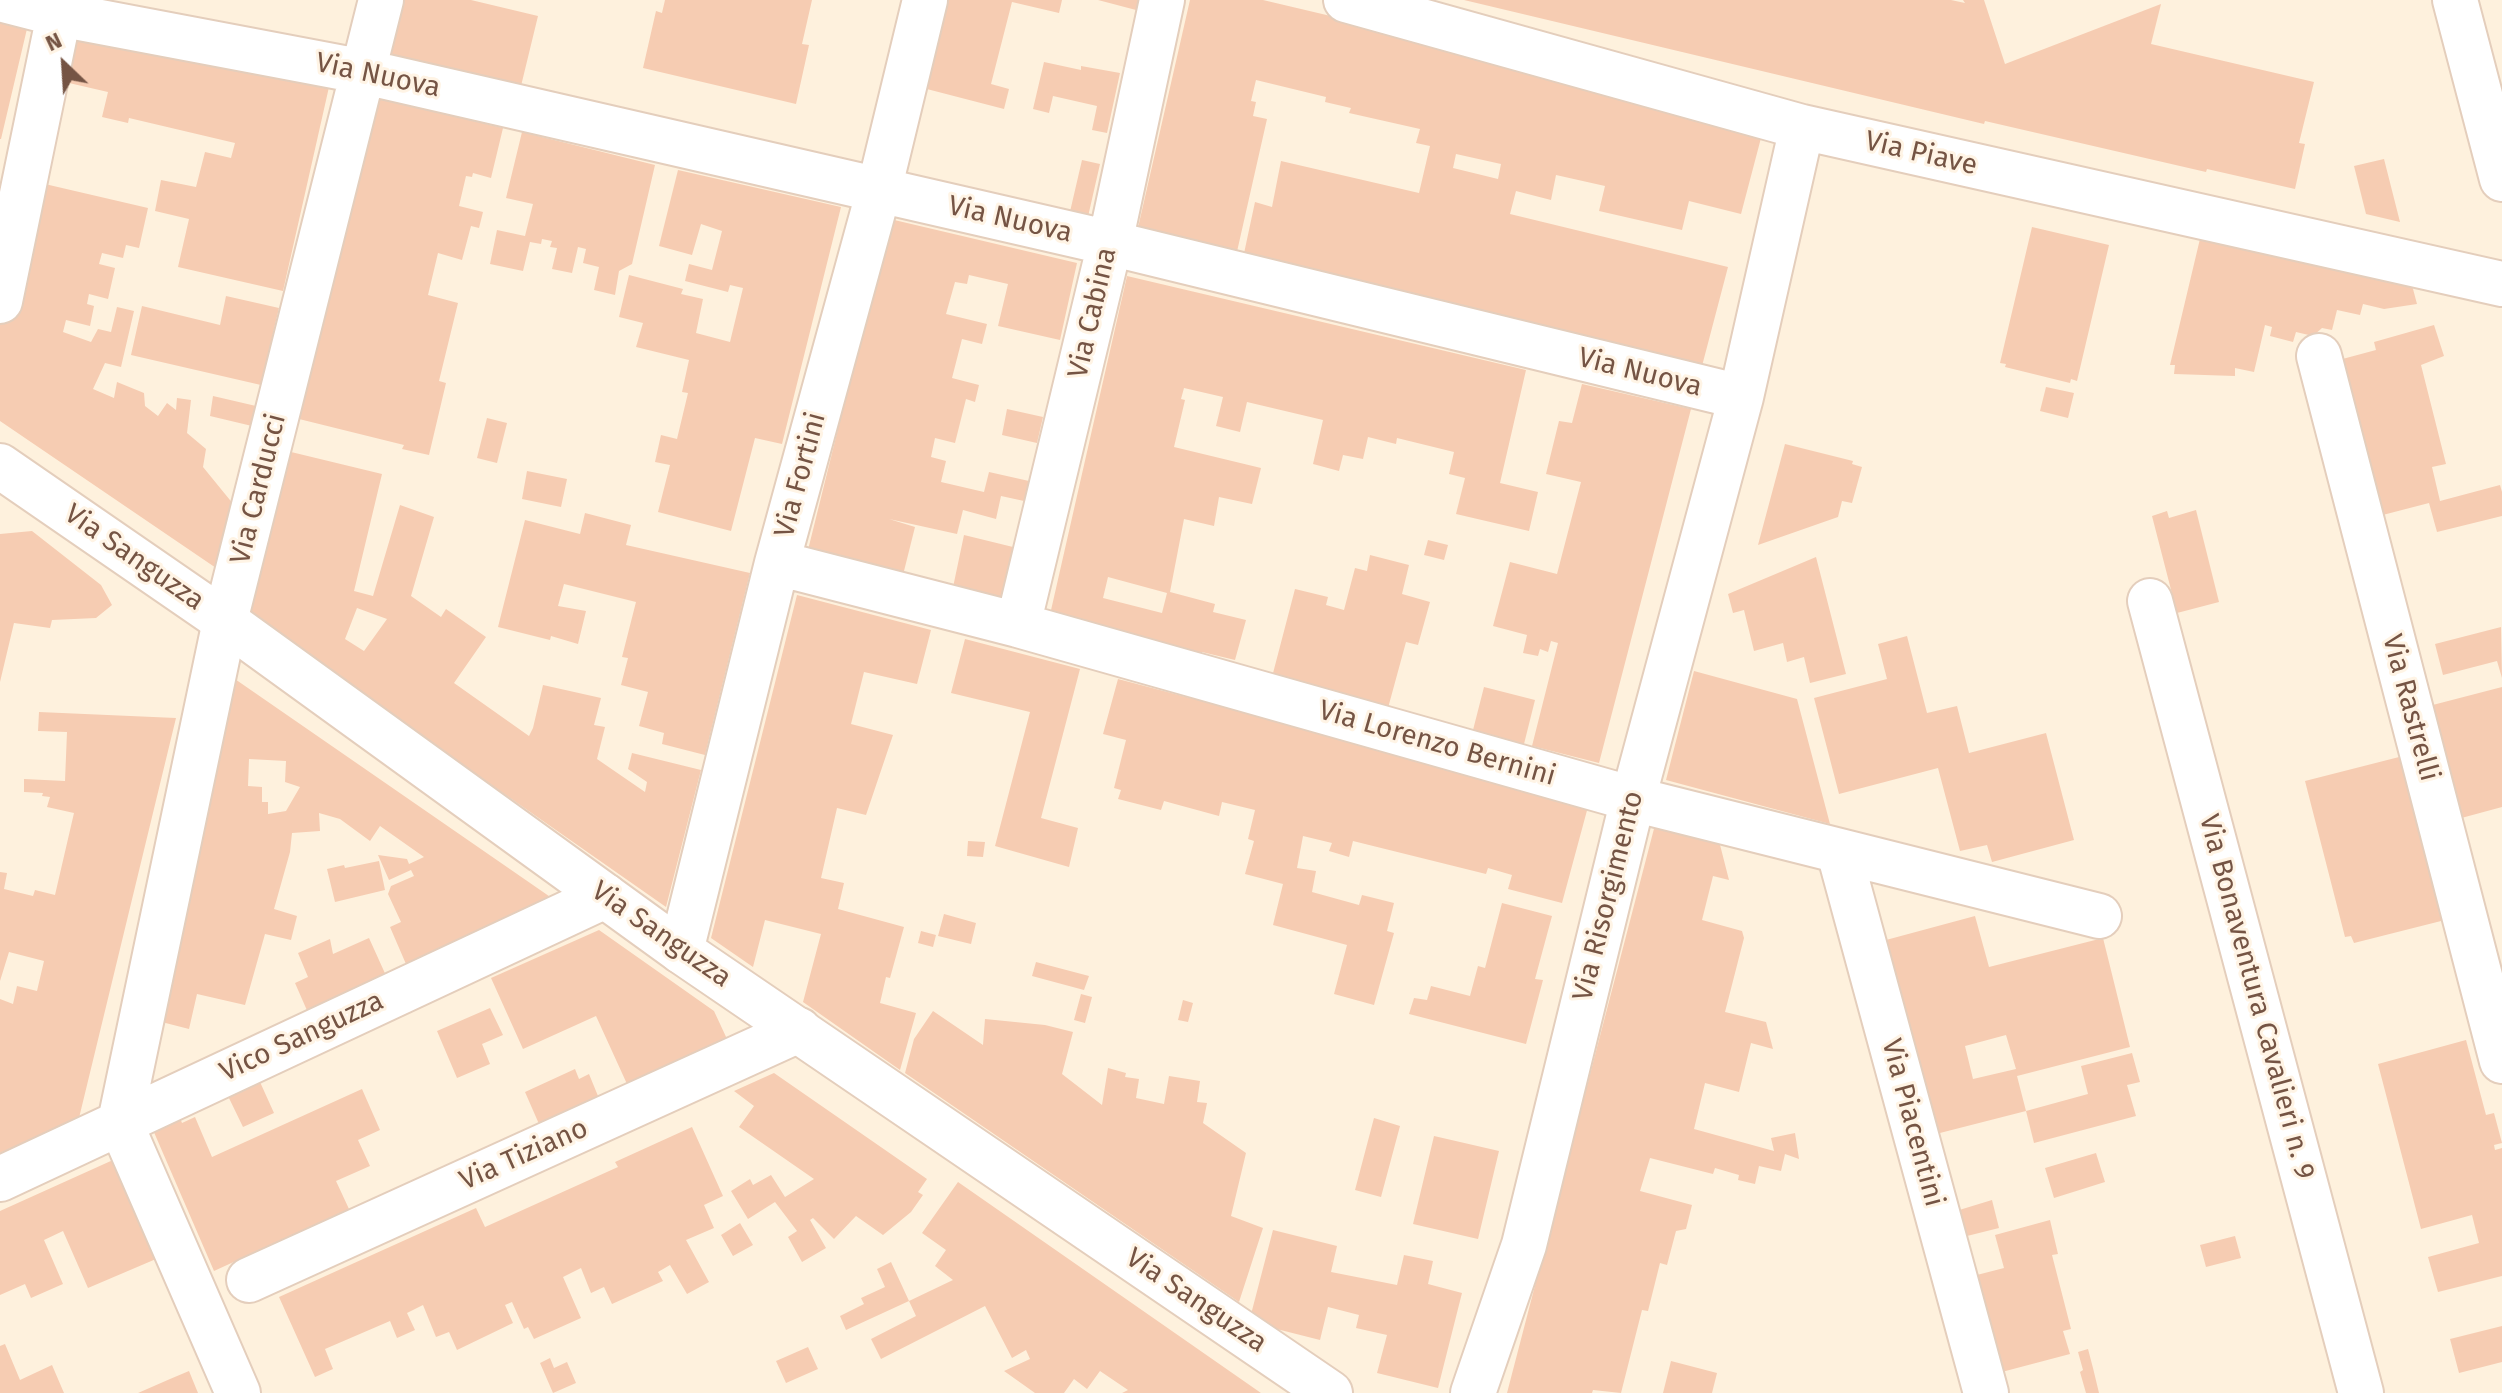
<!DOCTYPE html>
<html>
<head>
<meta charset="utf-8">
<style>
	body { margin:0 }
	#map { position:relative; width:2502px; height:1393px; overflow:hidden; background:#fef1dd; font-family:"Fira Sans",sans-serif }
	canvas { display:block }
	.north { position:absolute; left:24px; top:24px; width:80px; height:80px; -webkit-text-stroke:6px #fff4e5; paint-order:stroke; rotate:335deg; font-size:22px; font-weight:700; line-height:32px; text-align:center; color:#755444 }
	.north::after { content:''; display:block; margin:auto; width:28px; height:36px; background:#755444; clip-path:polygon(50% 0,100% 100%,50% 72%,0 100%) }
</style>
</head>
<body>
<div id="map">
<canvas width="2502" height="1393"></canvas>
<div class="north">N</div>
</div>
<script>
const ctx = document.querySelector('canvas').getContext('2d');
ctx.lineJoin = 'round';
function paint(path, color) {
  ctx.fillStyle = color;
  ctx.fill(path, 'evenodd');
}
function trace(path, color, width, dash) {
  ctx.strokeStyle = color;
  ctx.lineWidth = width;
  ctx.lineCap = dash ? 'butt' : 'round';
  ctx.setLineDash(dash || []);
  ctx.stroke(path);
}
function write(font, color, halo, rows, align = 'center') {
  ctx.font = font + ' "Fira Sans",sans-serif';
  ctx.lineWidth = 6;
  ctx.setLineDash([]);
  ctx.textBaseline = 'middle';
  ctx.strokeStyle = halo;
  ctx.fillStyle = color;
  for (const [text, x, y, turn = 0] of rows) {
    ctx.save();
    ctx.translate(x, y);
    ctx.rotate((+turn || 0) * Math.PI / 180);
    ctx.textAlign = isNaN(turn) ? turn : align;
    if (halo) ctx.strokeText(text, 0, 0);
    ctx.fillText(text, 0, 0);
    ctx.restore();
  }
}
const building = new Path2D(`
	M396 0H471L538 16 521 86 384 54Z
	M665 0H812L802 44 809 45 796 104 643 68 656 11 662 13Z
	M945 0H1062L1059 13 1012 2 991 84 1009 89 1004 109 923 88Z
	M1098 0H1139L1136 10Z
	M1190 0H1263L1766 119 1741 214 1689 201 1682 230 1599 211 1605 186 1556 175 1551 200 1516 191 1510 214 1728 267 1702 366 1243 258 1255 202 1272 207 1281 161 1419 193 1430 146 1416 143 1420 129 1349 113 1351 108 1325 102 1326 97 1256 80 1251 101 1256 102 1253 116 1267 119 1236 256 1137 232ZM1456 154 1501 164 1498 179 1453 168Z
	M1464 0H1951L1965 3 1963 0H1984L2005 64 2161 4 2151 44 2314 82 2299 143 2305 144 2295 189 2207 169 2206 172 1985 121 1984 124Z
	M0 8 30 16 1 139H0Z
	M69 25 329 87 283 291 178 267 189 219 155 211 161 180 196 187 205 152 231 158 235 143 129 118 128 123 102 117 108 92 56 80Z
	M1044 62 1081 70V66L1120 73 1107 133 1092 130 1097 106 1053 96 1049 113 1033 109Z
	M373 97 503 128 491 178 473 173 472 177 466 176 459 206 483 212 479 228 471 226 462 260 438 253 428 295 458 303 439 381 446 383 429 455 402 449 404 445 295 418Z
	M522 132 655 165 632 264 619 271 615 295 594 290 599 267 583 263 586 249 578 247 572 273 552 269 557 248 550 247 552 241 542 239 541 244 530 242 523 271 490 264 497 230 525 236 533 204 506 198Z
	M2384 159 2400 222 2366 214 2354 166Z
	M1082 160 1100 164 1087 221 1069 216Z
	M678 170 841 207 782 444 755 438 731 531 658 512 670 465 655 462 661 435 677 439 688 393 682 392 689 360 636 347 643 323 619 317 629 275 683 289 681 294 703 299 696 333 730 342 743 288 730 285 728 292 685 281 689 264 712 270 722 231 701 224 692 255 659 246Z
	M32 181 148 208 139 248 126 245 123 258 102 253 99 264 115 268 108 299 89 294 87 304 94 306 90 326 66 320 63 332 91 342 98 329 111 332 117 307 134 311 121 367 105 363 93 389 114 398 117 382 144 393 145 406 158 416 167 403 176 410 177 398 191 400 187 433 206 449 203 467 234 505 219 570 0 421V319Z
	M890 219 1077 263 1060 340 998 326 1008 284 969 275 967 284 955 282 946 314 987 324 982 344 962 339 952 378 979 385 975 402 966 399 955 443 935 438 931 457 946 461 941 482 984 492 989 472 1029 481 1024 501 1001 496 996 519 963 510 957 534 889 519 915 527 902 579 807 554Z
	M2204 222 2408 270 2417 304 2384 309 2363 304 2360 315 2337 310 2332 330 2322 328 2313 336 2296 332 2293 342 2270 336 2272 327 2265 325 2254 372 2235 368V376L2174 374 2175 365H2170Z
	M2032 227 2109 245 2077 381 2071 379 2070 383 2005 367 2006 364 2000 363Z
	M1127 276 1526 370 1500 483 1538 492 1529 531 1456 514 1465 478 1449 474 1454 452 1397 438 1396 444 1368 437 1363 459 1343 455 1339 471 1313 464 1323 420 1247 402 1240 432 1216 426 1223 397 1184 388 1181 399 1185 400 1174 447 1261 468 1252 504 1219 497 1214 526 1184 519 1170 592 1215 604 1213 612 1246 620 1235 660 1202 652 1201 658 1049 619ZM1108 577 1167 593 1162 613 1103 598Z
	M226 296 279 308 261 385 131 355 142 306 220 325Z
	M2434 325 2444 356 2421 365 2446 464 2432 467 2440 501 2500 485 2502 492V516L2437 532 2429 503 2375 517 2335 361 2376 350 2374 342Z
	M1582 384 1691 409 1599 763 1532 746 1558 643 1551 641 1548 652 1540 649 1538 656 1523 653 1527 635 1493 626 1510 562 1557 574 1581 482 1546 474 1559 421 1572 423Z
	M2046 387 2074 393 2068 418 2040 411Z
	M213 396 256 406 252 426 210 416Z
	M1007 409 1043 417 1037 443 1002 435Z
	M487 418 507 423 497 463 477 458Z
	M1785 444 1853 461 1852 464 1862 467 1852 503 1842 501 1838 517 1758 545Z
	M287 451 382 474 354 591 373 596 400 505 434 517 411 596 441 617 446 609 486 637 454 683 529 736 533 728 543 685 601 698 594 725 605 727 597 759 645 792 647 782 628 769 632 753 701 770 666 907 247 614ZM357 608 387 619 364 651 345 639Z
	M527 471 567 479 561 507 522 499Z
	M2196 510 2219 602 2177 613 2152 516 2167 511 2169 518Z
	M585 513 631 525 626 545 750 573 705 755 662 744 664 733 639 726 648 692 621 685 628 658 622 657 636 602 564 584 558 606 586 611 578 644 551 636 550 640 498 627 525 520 580 534Z
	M32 531 101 585 112 605 96 618 52 620 50 628 14 623 0 682V534Z
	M964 535 1013 547 1000 605 952 592Z
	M1428 540 1448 545 1444 560 1424 555Z
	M1370 555 1409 565 1402 594 1430 602 1418 645 1406 642 1388 708 1272 677 1295 589 1328 597 1326 605 1344 610 1355 568 1367 571Z
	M1816 557 1846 674 1810 683 1804 657 1787 662 1783 643 1754 651 1744 610 1733 613 1728 594Z
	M797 595 931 630 917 684 864 672 851 724 893 735 866 815 837 808 821 878 844 883 838 909 904 927 890 978 886 977 880 1003 916 1013 900 1070 803 1002 821 934 765 920 753 967 711 938Z
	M2501 627 2502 678 2497 661 2443 675 2435 644Z
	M1907 636 1927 713 1957 706 1969 753 2046 733 2074 840 1992 862 1987 845 1960 851 1938 768 1839 794 1814 698 1887 679 1878 644Z
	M965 639 1080 669 1041 818 1078 828 1069 867 995 846 1030 712 951 693Z
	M1694 671 1797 699 1830 824 1666 780Z
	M232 677 559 903 409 971 390 927 401 922 388 894 391 886 414 876 411 870 389 880 378 855 407 859 409 864 424 857 380 826 370 841 340 819 319 813 320 831 292 833 290 852 274 909 297 916 291 940 265 934 245 1005 197 994 189 1029 150 1019ZM249 759 286 761 285 782 300 787 286 811 268 814V802H262V787L248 786Z
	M1118 679 1589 803 1562 903 1508 889 1512 875 1488 868 1486 874 1353 841 1349 857 1329 851 1332 843 1303 836 1297 868 1316 871 1312 892 1359 905 1362 895 1394 903 1387 931 1394 933 1374 1005 1334 994 1347 945 1273 925 1283 884 1245 874 1254 841 1248 839 1255 810 1222 802 1219 816 1164 801 1161 810 1118 799 1121 790 1114 788 1126 740 1103 734Z
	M1484 687 1535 700 1524 744 1473 730Z
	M2502 687V807L2454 820 2425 707Z
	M39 712 176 718 79 1118 0 1153V999L13 1004 17 986 37 991 44 961 9 952 0 981V872L7 873 4 889 33 896 35 890 55 895 74 813 47 807 50 797 42 796 43 793 24 792V779L65 781 67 732 38 731Z
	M2403 756 2445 920 2354 943 2351 936 2345 937 2305 781Z
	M1656 821 1718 837 1729 880 1713 876 1702 920 1742 931 1744 938 1725 1012 1766 1022 1773 1049 1751 1043 1739 1092 1705 1083 1694 1129 1774 1151 1771 1138 1795 1133 1799 1159 1785 1154 1781 1171 1759 1166 1755 1184 1738 1180 1739 1175 1715 1168 1713 1174 1650 1158 1640 1191 1692 1205 1686 1229 1676 1231 1667 1265 1660 1263 1648 1311 1642 1310 1621 1393 1593 1390 1592 1393H1507Z
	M968 841 985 842 983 857 967 856Z
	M379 861 385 890 335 902 327 869 344 865 345 868Z
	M1502 903 1552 916 1535 979 1543 980 1526 1044 1409 1014 1414 998 1427 1000 1431 986 1470 996 1478 966 1485 968Z
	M944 914 976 923 971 944 938 936Z
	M1975 916 1989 967 2103 938 2130 1047 2017 1076 2026 1111 1936 1134 1886 940ZM2006 1035 2016 1069 1973 1079 1965 1046Z
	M599 930 714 1011 727 1039 627 1084 596 1016 523 1049 491 978Z
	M921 931 936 935 933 947 918 943Z
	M369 938 388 980 309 1015 295 983 308 977 298 953 330 939 333 954Z
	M1036 962 1089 976 1084 990 1032 976Z
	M1081 994 1092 997 1085 1023 1074 1020Z
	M1183 1000 1193 1003 1188 1022 1178 1020Z
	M490 1008 503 1035 482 1044 490 1064 457 1078 437 1031Z
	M933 1011 983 1045 985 1019 1045 1025 1073 1032 1062 1074 1102 1105 1108 1068 1126 1073 1125 1077 1139 1079 1136 1098 1164 1104 1169 1076 1200 1081 1197 1102 1207 1103 1203 1123 1246 1153 1231 1216 1263 1228 1239 1302 905 1073 914 1039Z
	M2466 1040 2486 1115 2494 1113 2502 1143 2494 1145 2495 1150 2502 1148V1276L2438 1292 2428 1257 2479 1243 2472 1215 2421 1229 2378 1064Z
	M2132 1053 2140 1082 2127 1085 2136 1116 2034 1143 2026 1111 2088 1094 2081 1066Z
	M575 1069 579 1079 589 1074 598 1096 539 1124 525 1092Z
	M774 1073 927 1179 918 1192 923 1195 911 1212 883 1235 856 1216 834 1239 813 1218 810 1220 826 1248 802 1262 788 1237 797 1231 775 1202 748 1219 731 1191 750 1179 753 1185 771 1175 785 1197 814 1179 739 1127 754 1106 734 1091Z
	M260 1082 274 1113 243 1127 228 1096Z
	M362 1089 380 1130 358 1140 370 1166 336 1181 349 1209 214 1271 153 1130 180 1118 182 1123 195 1117 212 1157Z
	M1374 1118 1400 1126 1381 1197 1355 1190Z
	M692 1127 723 1196 704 1205 714 1228 686 1240 709 1282 687 1294 670 1265 658 1272 663 1281 612 1304 604 1287 591 1293 581 1268 563 1277 581 1318 534 1339 528 1327 524 1329 512 1302 505 1305 513 1323 457 1350 449 1332 436 1337 423 1305 407 1313 415 1330 397 1338 390 1321 325 1349 333 1369 315 1377 279 1297 476 1208 485 1227 618 1167 615 1162Z
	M1434 1136 1499 1151 1478 1239 1413 1224Z
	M2096 1153 2105 1182 2054 1198 2045 1168Z
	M113 1160 156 1259 88 1288 63 1231 44 1240 63 1284 31 1298 25 1284 0 1295V1211Z
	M958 1182 1261 1393H1122L1128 1390 1100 1371 1087 1389 1074 1379 1064 1393H1035L1004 1371 1030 1359 1026 1350 1012 1358 985 1306 881 1359 871 1339 916 1316 909 1301 953 1280 935 1266 946 1250 922 1233Z
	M1992 1200 1999 1228 1963 1237 1956 1211Z
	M2050 1220 2058 1254 2052 1255 2071 1329 2063 1331 2070 1354 1998 1373 1973 1276 2004 1268 1995 1235Z
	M740 1223 753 1245 733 1256 721 1235Z
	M1273 1230 1337 1246 1331 1272 1397 1285 1404 1255 1433 1261 1428 1284 1462 1293 1438 1388 1377 1373 1387 1335 1356 1328 1359 1315 1328 1307 1320 1340 1249 1322Z
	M2235 1236 2241 1258 2206 1267 2200 1245Z
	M891 1262 909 1301 846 1330 840 1316 864 1304 861 1298 885 1287 877 1269Z
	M2502 1326V1362L2459 1373 2450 1339Z
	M5 1344 20 1380 52 1365 64 1393H0V1346Z
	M808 1347 818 1369 786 1383 776 1361Z
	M2088 1349 2093 1368 2099 1393H2086L2080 1372 2083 1370 2078 1352Z
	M550 1358 554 1368 567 1362 576 1383 553 1393 540 1363Z
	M1671 1361 1717 1373 1712 1393H1663Z
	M189 1371 198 1393H138L170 1379Z`);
const minor = new Path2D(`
	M4 0 58 14 365 72 1110 243 1741 397 1802 127
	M1346 0 1802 127 2502 284
	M2455 0 2502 179
	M0 301 62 0
	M2319 356 2502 1061
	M777 563 1018 625 1633 799 2099 916
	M2150 601 2361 1393
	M1018 625 1110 243 1162 0
	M1839 852 1986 1393
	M681 951 777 563 879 190 925 0
	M0 1179 605 896
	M249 1280 799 1030
	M238 1393 120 1122 225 621 381 0
	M1473 1393 1524 1245 1633 799 1741 397`);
const tertiary = new Path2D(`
	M0 466 225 621 681 951 1330 1393`);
const streetNames = [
	["Via Nuova",378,76,12],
	["Via Piave",1921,154,13],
	["Via Nuova",1010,220,13],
	["Via Cabina",1093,313,-77],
	["Via Nuova",1640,373,14],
	["Via Fortini",801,475,-75],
	["Via Carducci",259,489,-76],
	["Via Sanguzza",134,558,35],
	["Via Rastrelli",2410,708,75],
	["Via Lorenzo Bernini",1437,744,16],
	["Via Risorgimento",1609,896,-76],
	["Via Sanguzza",661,935,35],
	["Via Bonaventura Cavalieri n. 9",2256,997,75],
	["Vico Sanguzza",302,1037,-25],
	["Via Piacentini",1912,1123,75],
	["Via Tiziano",524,1155,-24],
	["Via Sanguzza",1196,1301,34]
];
paint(building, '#f6ccb2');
trace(minor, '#e4cebc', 48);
trace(tertiary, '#e4cebc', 48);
trace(minor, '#fff', 44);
trace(tertiary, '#fff', 44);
write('28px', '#755444', '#fff4e5', streetNames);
</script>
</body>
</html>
